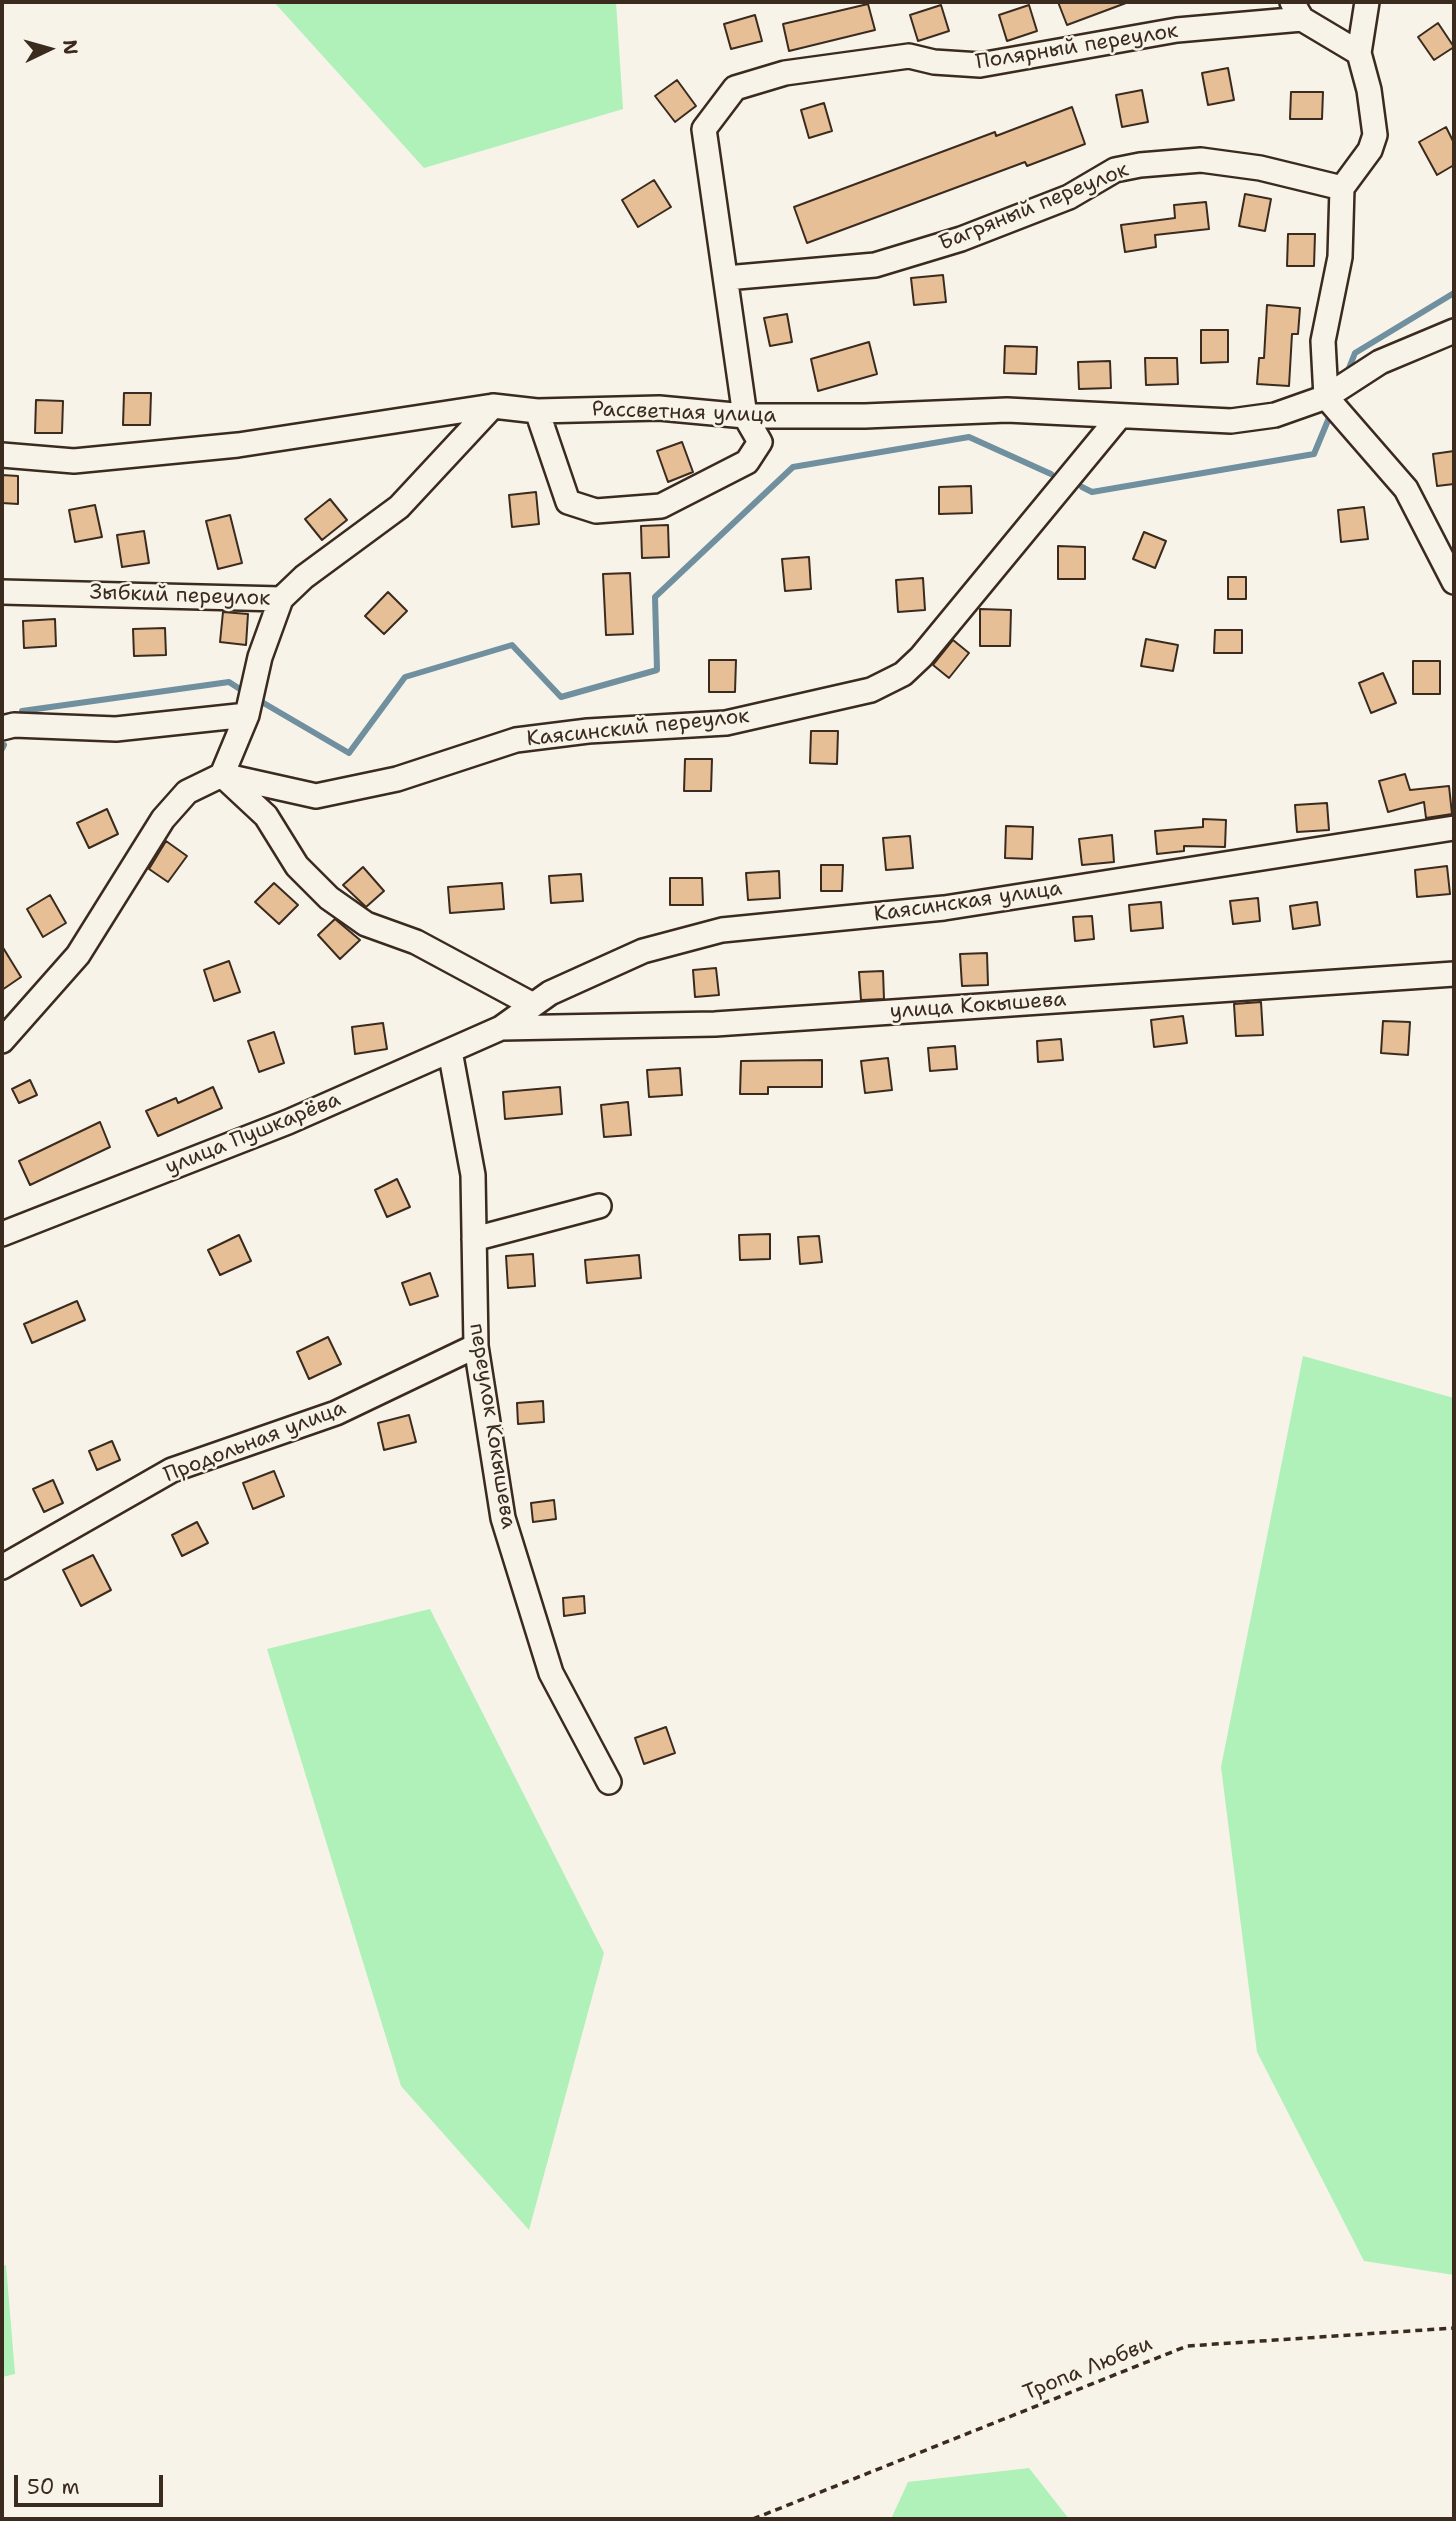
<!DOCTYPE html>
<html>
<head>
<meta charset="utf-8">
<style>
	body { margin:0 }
	#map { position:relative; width:1456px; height:2521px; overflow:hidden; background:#f7f3e8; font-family:"Shantell Sans",sans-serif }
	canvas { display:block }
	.frame { position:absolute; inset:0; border:4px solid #3b2a1e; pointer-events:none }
	.north { position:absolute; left:14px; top:14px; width:70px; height:70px; -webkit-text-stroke:5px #f7f3e8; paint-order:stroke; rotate:85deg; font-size:19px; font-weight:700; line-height:28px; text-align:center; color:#3b2a1e }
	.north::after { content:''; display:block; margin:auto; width:24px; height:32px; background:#3b2a1e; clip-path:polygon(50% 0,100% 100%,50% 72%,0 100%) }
	.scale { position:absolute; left:14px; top:2475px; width:149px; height:32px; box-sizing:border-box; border:4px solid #3b2a1e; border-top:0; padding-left:9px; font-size:21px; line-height:24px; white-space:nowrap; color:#3b2a1e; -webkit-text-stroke:5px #f7f3e8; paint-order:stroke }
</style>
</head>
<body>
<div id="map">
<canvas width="1456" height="2521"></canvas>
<div class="frame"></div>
<div class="north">N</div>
<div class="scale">50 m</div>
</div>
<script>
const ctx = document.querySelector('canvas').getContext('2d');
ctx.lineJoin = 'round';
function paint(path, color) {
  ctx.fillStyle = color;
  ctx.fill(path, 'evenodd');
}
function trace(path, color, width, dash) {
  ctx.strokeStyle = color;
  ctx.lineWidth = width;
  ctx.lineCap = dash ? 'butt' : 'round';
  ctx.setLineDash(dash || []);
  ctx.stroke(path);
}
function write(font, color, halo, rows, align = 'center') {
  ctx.font = font + ' "Shantell Sans",sans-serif';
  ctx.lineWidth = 5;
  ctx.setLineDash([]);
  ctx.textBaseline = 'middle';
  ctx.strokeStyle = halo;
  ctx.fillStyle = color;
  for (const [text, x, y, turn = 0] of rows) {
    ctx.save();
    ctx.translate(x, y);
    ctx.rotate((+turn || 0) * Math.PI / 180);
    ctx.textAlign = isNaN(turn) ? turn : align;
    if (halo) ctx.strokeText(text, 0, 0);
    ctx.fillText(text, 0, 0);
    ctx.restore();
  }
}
const green = new Path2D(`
	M274 2H616L623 109 424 168Z
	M1303 1356 1454 1398V2275L1364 2261 1257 2052 1221 1767Z
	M430 1609 604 1953 529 2230 401 2086 267 1649Z
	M6 2265 15 2374 2 2377V2266Z
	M1029 2468 1069 2519H891L908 2482Z`);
const stream = new Path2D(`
	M1349 368 1355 353 1454 293
	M1082 487 1092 492 1314 454 1331 413
	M255 698 349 753 405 677 512 645 561 697 657 670 655 597 793 467 969 437 1051 474
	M22 711 229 682 246 693
	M2 749 4 745`);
const building = new Path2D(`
	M1058 2H1125L1126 3 1067 25Z
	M868 4 875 30 789 51 783 24Z
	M941 5 949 31 918 41 910 15Z
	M1029 5 1037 31 1007 41 999 15Z
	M755 15 762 41 731 49 724 24Z
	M1438 23 1454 47 1434 60 1418 37Z
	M1228 68 1234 100 1208 105 1202 73Z
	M677 80 696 106 675 122 655 96Z
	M1142 90 1148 122 1122 127 1116 95Z
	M1291 92H1323L1322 119H1290Z
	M824 103 832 131 809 138 801 110Z
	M1072 107 1085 144 1027 166 1025 162 807 243 794 207 995 132 996 136Z
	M1446 127 1454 143V165L1437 175 1419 142Z
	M654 180 671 207 638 227 622 200Z
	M1245 194 1271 199 1265 231 1239 226Z
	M1206 202 1209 229 1155 235 1156 247 1125 252 1121 225 1175 218 1174 205Z
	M1288 234H1315L1314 266H1287Z
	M943 275 946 302 914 305 911 278Z
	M1267 305 1300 308 1298 334H1292L1289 386 1257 384 1259 358H1264Z
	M787 314 792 342 770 346 764 318Z
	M1201 330H1228V362L1201 363Z
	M869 342 877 374 818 391 811 359Z
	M1005 346 1037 347 1036 374 1004 373Z
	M1145 358H1177L1178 384 1146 385Z
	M1110 361 1111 388 1079 389 1078 362Z
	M124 393H151L150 425H123Z
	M36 400 63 401 62 433H35Z
	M682 442 693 472 668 482 657 451Z
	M1454 451V484L1437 486 1433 454Z
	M2 475 18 476V504L2 503Z
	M971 486 972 513 939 514V487Z
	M536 492 539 524 512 527 509 495Z
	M330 499 347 520 322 540 305 519Z
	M95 505 102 537 75 542 69 510Z
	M1364 507 1368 539 1341 542 1338 510Z
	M230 515 242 563 218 569 206 521Z
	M668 525 669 557 642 558 641 526Z
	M144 531 149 563 122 567 117 535Z
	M1144 532 1166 541 1155 568 1133 559Z
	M1058 546 1085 547V579H1058Z
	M809 557 811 589 785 591 782 559Z
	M630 573 633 634 606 635 603 574Z
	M1228 577H1246V599H1228Z
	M923 578 925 610 898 612 896 580Z
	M388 592 407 611 384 634 365 616Z
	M980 609 1011 610 1010 646H980Z
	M223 612 248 614 246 645 220 642Z
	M55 619 56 646 24 648 23 621Z
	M165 628 166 655 134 656 133 629Z
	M1215 630H1242V653H1214Z
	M1146 639 1178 645 1173 671 1141 666Z
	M953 640 969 653 949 678 933 665Z
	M709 660H736L735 692H709Z
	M1413 661H1440V694H1413Z
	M1383 673 1396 703 1371 713 1359 683Z
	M811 731H838L837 764 810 763Z
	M685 759H712L711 791H684Z
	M1405 774 1410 790 1449 786 1452 814 1426 818 1424 802 1388 812 1379 781Z
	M1327 803 1329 830 1297 832 1295 805Z
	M107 809 118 834 89 848 77 823Z
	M1203 819 1226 820 1225 847 1184 846V851L1157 854 1155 831 1203 827Z
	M1006 826 1033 827 1032 859 1005 858Z
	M1112 835 1114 862 1082 865 1079 839Z
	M910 836 913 868 886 870 883 838Z
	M166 841 187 856 168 882 149 869Z
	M821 865H843L842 891H821Z
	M1447 866 1450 894 1417 897 1415 870Z
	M363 867 384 891 366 907 343 885Z
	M779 871 780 898 748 900 746 873Z
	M581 874 583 901 551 903 549 876Z
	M670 878H702L703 905H670Z
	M274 883 298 905 279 924 255 902Z
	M502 883 504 909 450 913 448 887Z
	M50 895 66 923 43 937 27 909Z
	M1258 898 1260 921 1233 924 1230 901Z
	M1161 902 1163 928 1131 931 1129 905Z
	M1317 902 1320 925 1293 929 1290 906Z
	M1092 916 1094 939 1075 941 1073 917Z
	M335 919 360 940 340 959 318 935Z
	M2 946 21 977 2 990Z
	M987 953 988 985 962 986 960 954Z
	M229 961 240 992 214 1001 204 970Z
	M716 968 719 995 695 997 693 970Z
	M883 971 884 999 861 1000 859 972Z
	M1261 1002 1263 1035 1236 1036 1234 1004Z
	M1183 1016 1187 1043 1154 1047 1151 1020Z
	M1383 1021 1410 1022 1408 1055 1381 1053Z
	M383 1023 387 1049 355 1054 352 1027Z
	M274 1032 284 1063 259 1072 248 1041Z
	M1061 1039 1063 1060 1038 1062 1037 1041Z
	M955 1046 957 1069 930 1071 928 1048Z
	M888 1058 892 1090 865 1093 861 1061Z
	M822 1060V1087H768V1094H740L741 1061Z
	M680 1068 682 1095 649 1097 647 1070Z
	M30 1080 37 1095 19 1103 12 1089Z
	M213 1087 222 1108 158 1136 146 1111 176 1098 178 1103Z
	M560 1087 562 1114 505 1119 503 1092Z
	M628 1102 631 1135 604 1137 601 1105Z
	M100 1122 110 1147 30 1185 19 1161Z
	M397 1179 410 1207 387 1217 375 1190Z
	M770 1234V1259L740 1260 739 1235Z
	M239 1235 251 1261 220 1275 208 1250Z
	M819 1236 822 1262 800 1264 798 1237Z
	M533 1254 535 1286 508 1288 506 1256Z
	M639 1255 641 1278 587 1283 585 1260Z
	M430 1273 438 1296 410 1305 402 1283Z
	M77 1301 85 1320 32 1343 24 1324Z
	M328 1337 341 1364 309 1379 297 1352Z
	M543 1401 544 1422 518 1424 517 1403Z
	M409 1415 416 1442 384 1450 378 1423Z
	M112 1441 120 1460 97 1470 89 1451Z
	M274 1471 284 1496 253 1509 243 1483Z
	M53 1480 63 1503 44 1512 33 1489Z
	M554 1500 556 1519 533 1522 531 1503Z
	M197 1522 208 1543 182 1556 172 1535Z
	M93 1555 111 1590 81 1606 63 1570Z
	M584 1596 585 1613 564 1616 563 1598Z
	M666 1727 675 1753 644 1764 635 1738Z`);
const path = new Path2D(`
	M753 2519 1187 2346 1454 2328`);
const minor = new Path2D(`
	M1292 2 1302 19 1359 53
	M726 278 875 265 961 239 1069 197 1115 170 1140 165 1201 160 1260 168 1342 188
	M1326 397 1323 341 1340 257 1342 188 1370 150 1375 135 1369 90 1359 53 1367 2
	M1326 397 1406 489 1454 582
	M537 411 568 502 596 511 661 506 747 462 760 442 745 416 704 129 735 88 785 73 909 56 934 62 980 65 1177 30 1302 19
	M2 455 74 461 238 445 493 406 537 411 659 408 745 416H865L1007 410 1231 421 1275 415 1326 397 1380 362 1454 331
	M2 592 281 599 304 577 399 507 493 406
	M281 599 260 657 247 715 222 775 266 816 297 866 329 898 366 924 416 942 533 1005
	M2 728 14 725 116 729 247 715
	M501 1028 715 1024 1454 974
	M2 1041 78 955 163 819 187 792 222 775 316 796 397 779 516 740 588 731 726 723 871 690 903 674 921 657 1119 417
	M450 1051 473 1175 476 1346 503 1518 551 1673 609 1782
	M2 1234 288 1122 501 1028 550 993 643 951 722 930 944 908 1454 828
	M474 1239 599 1206
	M2 1567 172 1470 336 1413 476 1346`);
const streetNames = [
	["Полярный переулок",1077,47,-9],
	["Багряный переулок",1034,207,-22],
	["Рассветная улица",684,413,2],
	["Зыбкий переулок",180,596,2],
	["Каясинский переулок",638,728,-6],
	["Каясинская улица",968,902,-8],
	["улица Кокышева",978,1006,-4],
	["улица Пушкарёва",253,1134,-22],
	["переулок Кокышева",492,1426,81],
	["Продольная улица",255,1442,-21],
	["Тропа Любви",1088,2369,-22]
];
paint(green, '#b0f0b9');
trace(stream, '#708f9f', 6);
paint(building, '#e7bf97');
trace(building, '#3b2a1e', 2);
trace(minor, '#3b2a1e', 28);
trace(path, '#3b2a1e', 3.5, [7, 5]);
trace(minor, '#f7f3e8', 23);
write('21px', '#3b2a1e', '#f7f3e8', streetNames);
</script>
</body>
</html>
